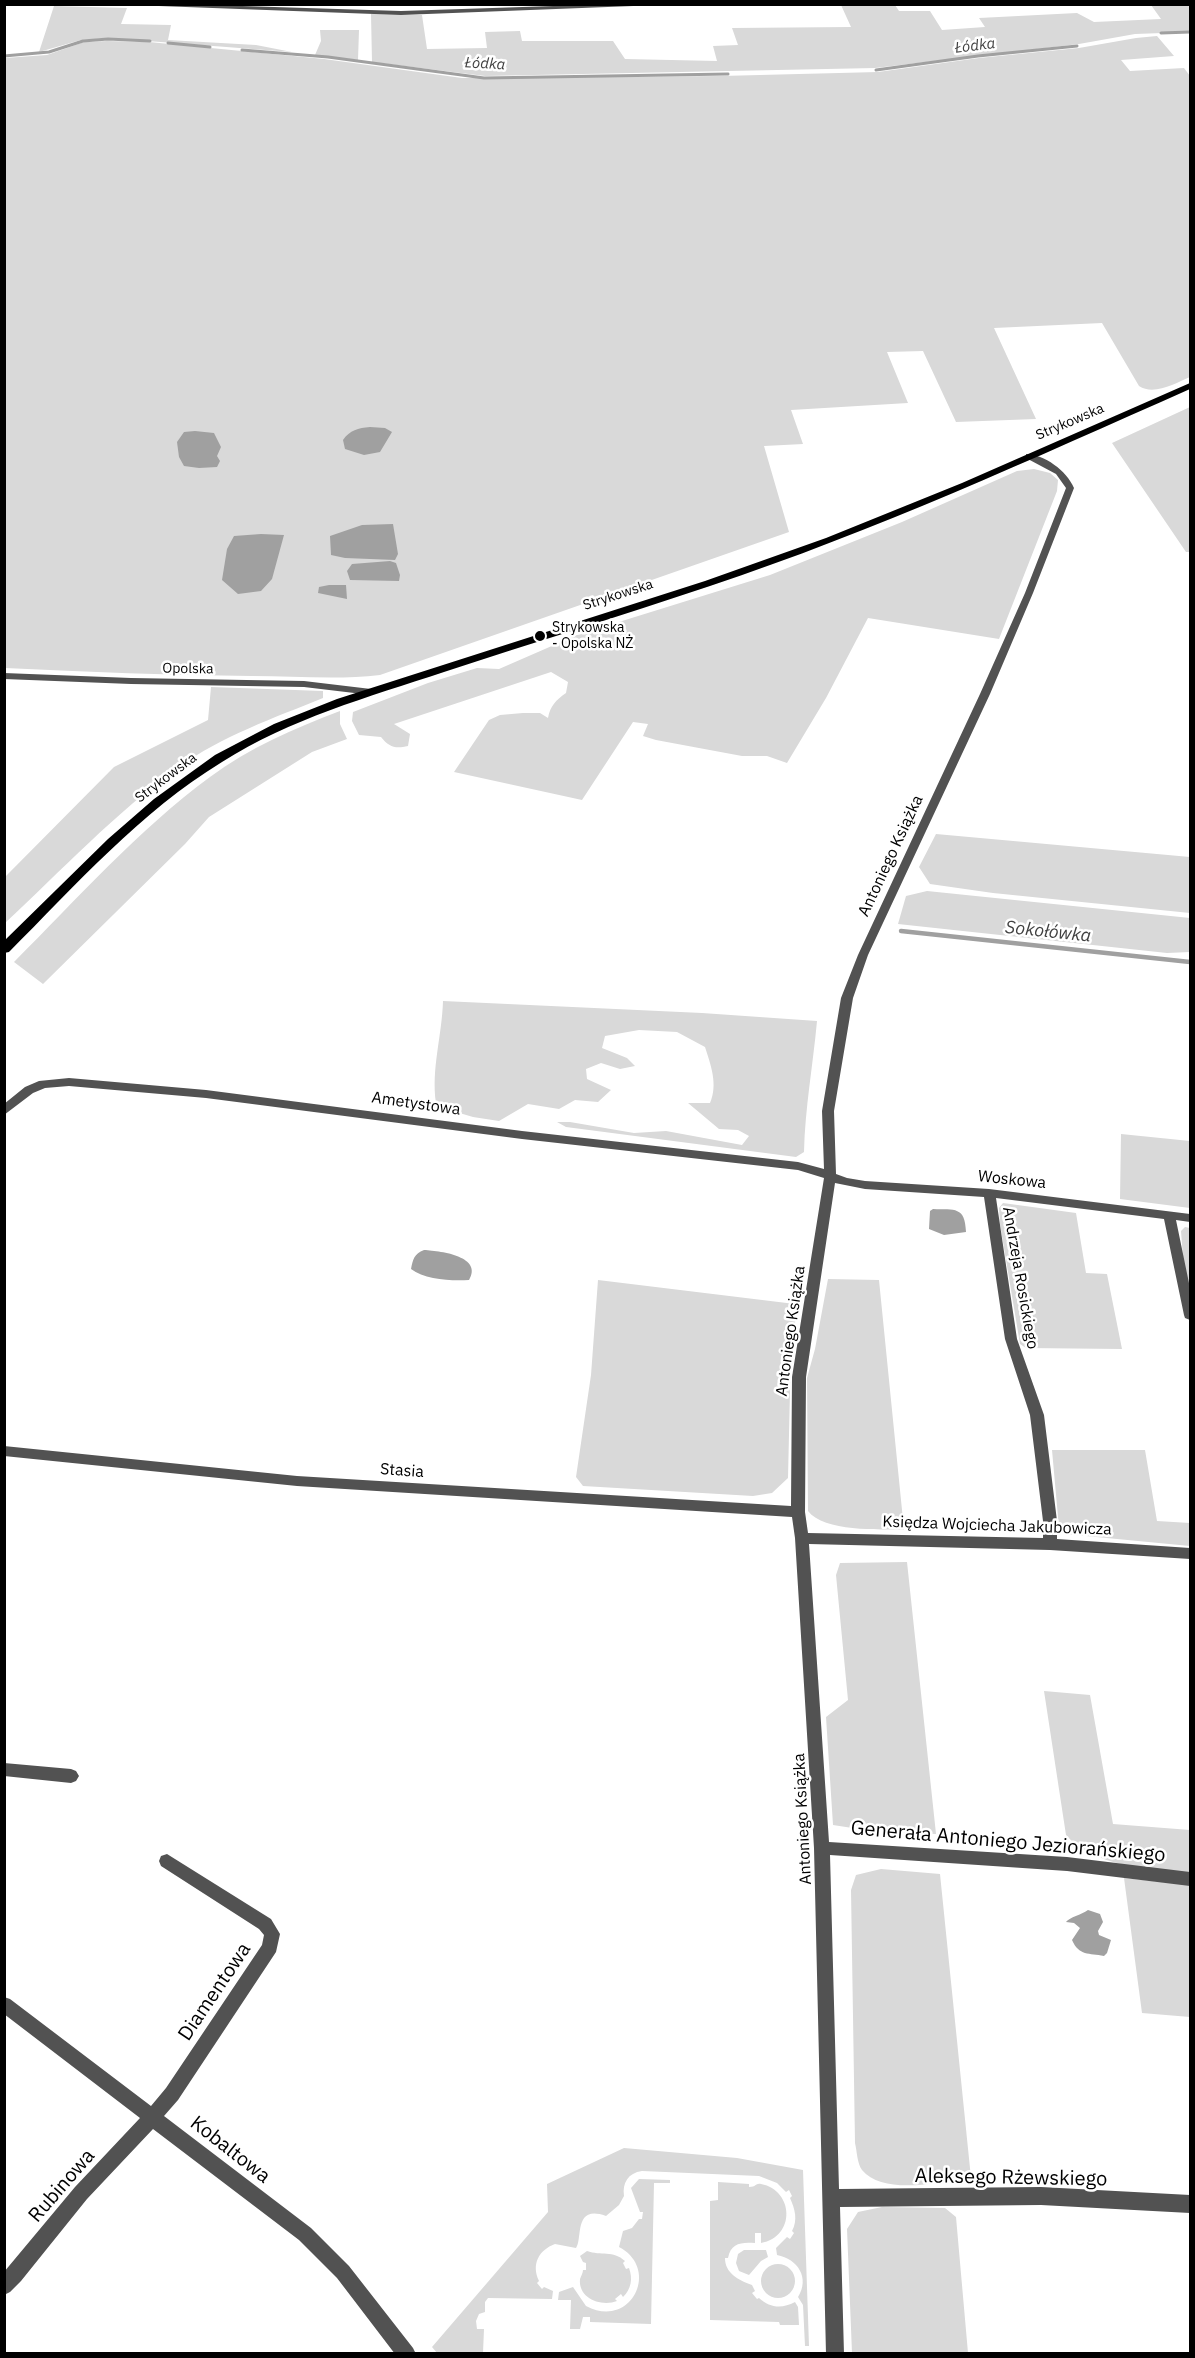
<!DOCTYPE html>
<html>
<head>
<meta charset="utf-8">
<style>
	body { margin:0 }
	#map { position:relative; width:1195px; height:2358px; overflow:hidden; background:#fff; font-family:"IBM Plex Sans",sans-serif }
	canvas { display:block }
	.frame { position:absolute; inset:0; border:6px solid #000; pointer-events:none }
</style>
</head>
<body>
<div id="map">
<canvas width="1195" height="2358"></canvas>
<div class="frame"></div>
</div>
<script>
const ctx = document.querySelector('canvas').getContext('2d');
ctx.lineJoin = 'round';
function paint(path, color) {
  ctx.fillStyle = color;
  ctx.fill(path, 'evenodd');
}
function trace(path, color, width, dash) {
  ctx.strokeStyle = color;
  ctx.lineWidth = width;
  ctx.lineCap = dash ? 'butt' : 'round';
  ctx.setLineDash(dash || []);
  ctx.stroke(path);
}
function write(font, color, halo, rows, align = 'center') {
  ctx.font = font + ' "IBM Plex Sans",sans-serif';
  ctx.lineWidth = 5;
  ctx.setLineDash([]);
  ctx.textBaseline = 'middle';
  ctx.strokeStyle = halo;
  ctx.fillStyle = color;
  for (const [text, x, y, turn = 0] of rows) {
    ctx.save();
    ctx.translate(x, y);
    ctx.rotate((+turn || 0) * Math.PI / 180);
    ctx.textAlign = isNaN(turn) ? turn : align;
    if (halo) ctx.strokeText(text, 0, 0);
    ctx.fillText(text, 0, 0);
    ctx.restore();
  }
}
const green = new Path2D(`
	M841 5H895L899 11H930L942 30 985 27 979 18 1077 13 1094 22 1161 19 1151 5H1190V32L1135 34 1079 44 875 68 485 76 372 62 371 14 422 15 427 49 487 48 485 32 520 31 522 41H613L625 59 717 61 713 46 738 45 732 28 851 27Z
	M54 6 127 8 121 24 171 25 168 40 256 45 292 52 108 38 81 40 39 52Z
	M320 30H359L358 60 315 55 321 41Z
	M1157 36 1174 56 1121 60 1130 71 1184 68 1190 76V377C1176 383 1154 396 1139 386L1102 323 994 328 1036 419 956 422 923 351 887 352 908 403 791 410 803 444 764 446 789 532 380 675C338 680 295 676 252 676 169 675 87 672 5 668V58L47 55 84 42 107 41 149 42 324 59 462 78 721 76 878 72 979 58 1079 48 1136 38Z
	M1190 407V552H1186L1112 443Z
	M1034 469 1050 473 1058 480 1057 491 999 639 868 618 826 698 787 763 767 756H742L656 740 643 736 648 724 633 722 582 800 454 772 489 720 500 715 523 713H540L548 718C550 706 556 700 566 693L568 682 551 672 394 724 410 734 408 746C395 749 389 747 381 737L359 735 352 721 353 712 428 683 477 668 499 669 577 635 770 575 902 522 1017 471Z
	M211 687 323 691V698C274 718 222 736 179 767 116 812 61 871 5 923V877L114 767 208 720Z
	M340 711V724L347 739 312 752 209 817 185 844 43 984 14 962C77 899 138 830 210 777 249 748 295 728 340 711Z
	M936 834 1190 857V913L993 893 930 884 919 867Z
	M927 891 1190 918V952L1167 953 898 924 906 896Z
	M443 1001 702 1013 817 1021C813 1065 805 1108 804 1152L796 1157 566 1127 557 1122H570L634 1133 666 1131 742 1145 749 1136 738 1130 719 1129 688 1103H710C718 1084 711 1066 705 1047L677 1032 639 1030 605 1036 602 1048 627 1058 635 1066 620 1069 601 1063 586 1069 587 1079 611 1090 598 1102 575 1100 559 1109 528 1104 499 1121 473 1117 446 1109 436 1103C431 1069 442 1036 443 1001Z
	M1121 1134 1190 1141V1208L1120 1199Z
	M1003 1203 1076 1213 1086 1273 1107 1274 1122 1349 1026 1348 1020 1344 1000 1224 999 1208Z
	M1185 1227 1190 1228V1292L1183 1258 1181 1231Z
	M828 1279 879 1280 904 1530C879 1529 824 1532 808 1511L807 1378 815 1349Z
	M598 1280 795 1304 797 1310 791 1348 788 1478 772 1493 753 1496 583 1486 576 1477 591 1375Z
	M1052 1450H1145L1157 1521 1190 1523V1546L1065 1534 1059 1528Z
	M907 1562 936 1834 872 1831 833 1825 826 1717 848 1700 836 1575 840 1563Z
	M1044 1691 1090 1695 1113 1824 1190 1830V1874C1152 1870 1092 1866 1066 1835Z
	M881 1869 940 1874 971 2178C941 2182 883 2196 862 2170 857 2163 857 2151 855 2143L851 1890 856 1875Z
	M1124 1878 1190 1885V2017L1142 2013Z
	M624 2148 737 2158 803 2170 809 2346H805L803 2305 798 2297C810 2278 798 2259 777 2255L776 2248 787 2237 790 2239 794 2233 792 2231C798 2220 795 2209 790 2198L792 2196 789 2190 786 2192 777 2183 759 2176 642 2171C628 2173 622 2183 624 2196L619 2205 606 2216C573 2204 583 2239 576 2248L555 2244C539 2250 531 2264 539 2281L537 2283 542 2289 544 2287 553 2291 552 2299 488 2298 485 2302V2312L479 2314 476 2321 477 2329H484L483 2353H437L432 2347 548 2212 547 2184Z
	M639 2179 670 2180V2183H654L651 2324 590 2322V2317H583L580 2329H570L571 2300H558L559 2292 573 2287 586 2306C631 2330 661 2269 619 2247L623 2231 632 2228 639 2219H642L643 2212H640L631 2188Z
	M718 2182 749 2184V2187C757 2187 755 2183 761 2184 794 2190 796 2237 761 2243V2233H755V2243C741 2242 731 2243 728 2258H725C725 2273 738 2280 752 2285L755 2291 752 2293 757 2299 759 2298C770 2308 782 2309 795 2302L798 2307 799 2325H780L779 2322 710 2320V2201L718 2200Z
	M882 2207 945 2208 956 2217 968 2353H852L847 2229 858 2212Z
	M744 2250H766L768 2257 761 2261 749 2275 739 2271 736 2263 738 2254Z
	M587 2251C601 2256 613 2250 625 2261L623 2263 626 2269 629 2268C633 2279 631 2289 623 2297L621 2294 615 2299 617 2301C602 2307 578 2299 580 2279 581 2276 583 2273 583 2270H586V2263L583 2262 580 2256Z
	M761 2281a17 17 0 1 1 34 0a17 17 0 1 1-34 0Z`);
const water = new Path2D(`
	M370 427 385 428 392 432 380 452 364 455 345 449 343 440C350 430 358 428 370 427Z
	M195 431 214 433 221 447 217 456 220 461 217 467 199 468 184 466 179 457 177 442 184 432Z
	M393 524 398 554 395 560 345 558 331 555 330 536 362 525Z
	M261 534 284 535 272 579 261 591 238 594 222 580 227 549 234 536Z
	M390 561 396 563 400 575 399 581 350 580 347 571 352 564Z
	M329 585H346L347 599 318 593 319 587Z
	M933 1209C955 1210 965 1206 966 1232L944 1235 929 1229 930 1211Z
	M424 1250C443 1251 483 1257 469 1280 452 1281 425 1280 411 1269 413 1259 414 1254 424 1250Z
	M1088 1910 1100 1914 1103 1922 1098 1931 1099 1935 1111 1940 1107 1953 1104 1956C1089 1953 1079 1956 1072 1940L1080 1928 1074 1923 1066 1922C1070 1917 1081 1915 1088 1910Z`);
const streamFar1 = new Path2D(`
	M1161 33 1190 32
	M168 43 210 47
	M242 50 328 57 484 78 728 74
	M4 56 49 52 83 41 108 39 150 41
	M876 70 978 56 1077 46`);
const stream = new Path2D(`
	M901 931 1190 962`);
const street = new Path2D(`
	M105 4H179L401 11 614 4H685L401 15Z
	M1026 454C1044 454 1067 471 1074 488L1033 593 990 694 868 955 853 998 834 1111 836 1174 847 1178 865 1181 989 1189 1190 1214V1222L1176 1220 1190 1288V1320L1185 1318 1184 1315 1164 1219 996 1198 1017 1339 1044 1415 1057 1521V1539L1190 1548V1559L1050 1550 809 1544 829 1842 1067 1857 1190 1872V1886L1067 1871 830 1855 839 2189 1041 2187 1190 2195V2213L1041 2205 840 2207 844 2354H826L814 1848 795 1538 792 1517 297 1486 4 1456V1446L297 1476 791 1506 792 1377 824 1178 798 1170 522 1139 206 1098 69 1086 45 1088 33 1093 4 1115V1104L25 1087 39 1081 69 1078 206 1090 522 1131 798 1162 824 1169 822 1111 841 998 858 955 980 694 1025 593 1066 488 1056 474 1026 458ZM835 1183 865 1189 984 1197 1005 1339 1030 1415 1043 1521V1538L808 1533 805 1512 806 1377Z
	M4 673 131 678 304 681 371 689 376 692 371 695 304 687 131 684 4 679Z
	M4 1763 71 1769 76 1771 79 1776 76 1781 71 1783 4 1776Z
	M167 1854 271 1919 280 1934 276 1952 178 2100 164 2116 311 2228 349 2266 413 2348 416 2354H395L337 2278 299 2240 153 2129 87 2199 21 2281 10 2292 4 2295V2272L75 2187 140 2118 4 2014V1997L10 1999 151 2106 166 2088 262 1945 264 1935 259 1929 161 1866 159 1861 161 1856Z`);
const primary = new Path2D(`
	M1190 383V389C1032 459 875 531 710 586 621 616 532 643 444 672 368 697 290 719 222 762 140 812 76 885 9 952L4 953V941L108 839 154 799 215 755 274 724 337 699 705 581 826 538 962 483Z`);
const markers = [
	[540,636,6,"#000"]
];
const farStreetnames = [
	["Strykowska",1070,422,-23],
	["Strykowska",618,595,-18],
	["Opolska",188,669,1],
	["Strykowska",166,778,-37]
];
const farPoinames = [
	["Strykowska",552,628],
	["- Opolska NŻ",552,644]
];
const farWaternames = [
	["Łódka",975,46,-7],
	["Łódka",485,64,3]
];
const streetNames = [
	["Antoniego Książka",891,856,-65],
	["Ametystowa",416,1104,8],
	["Woskowa",1012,1180,6],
	["Andrzeja Rosickiego",1020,1278,80],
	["Antoniego Książka",791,1331,-82],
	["Stasia",402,1471,4],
	["Księdza Wojciecha Jakubowicza",997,1526,2],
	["Antoniego Książka",803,1819,-93]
];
const waterNames = [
	["Sokołówka",1048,932,6]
];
const nearStreetnames = [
	["Generała Antoniego Jeziorańskiego",1008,1842,5],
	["Diamentowa",215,1992,-56],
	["Kobaltowa",230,2150,38],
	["Aleksego Rżewskiego",1011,2178,1],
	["Rubinowa",62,2186,-49]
];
paint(green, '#d9d9d9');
paint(water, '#a0a0a0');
trace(streamFar1, '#a0a0a0', 3);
trace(stream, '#a0a0a0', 4.5);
paint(street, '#525252');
paint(primary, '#000');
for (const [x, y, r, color] of markers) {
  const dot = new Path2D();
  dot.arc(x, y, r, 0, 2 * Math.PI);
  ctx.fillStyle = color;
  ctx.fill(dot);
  trace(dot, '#fff', 2);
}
write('14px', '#000', '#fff', farStreetnames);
write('14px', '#000', '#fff', farPoinames, 'left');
write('italic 15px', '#414141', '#fff', farWaternames);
write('16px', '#000', '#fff', streetNames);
write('italic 18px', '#414141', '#fff', waterNames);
write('20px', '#000', '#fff', nearStreetnames);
</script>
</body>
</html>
